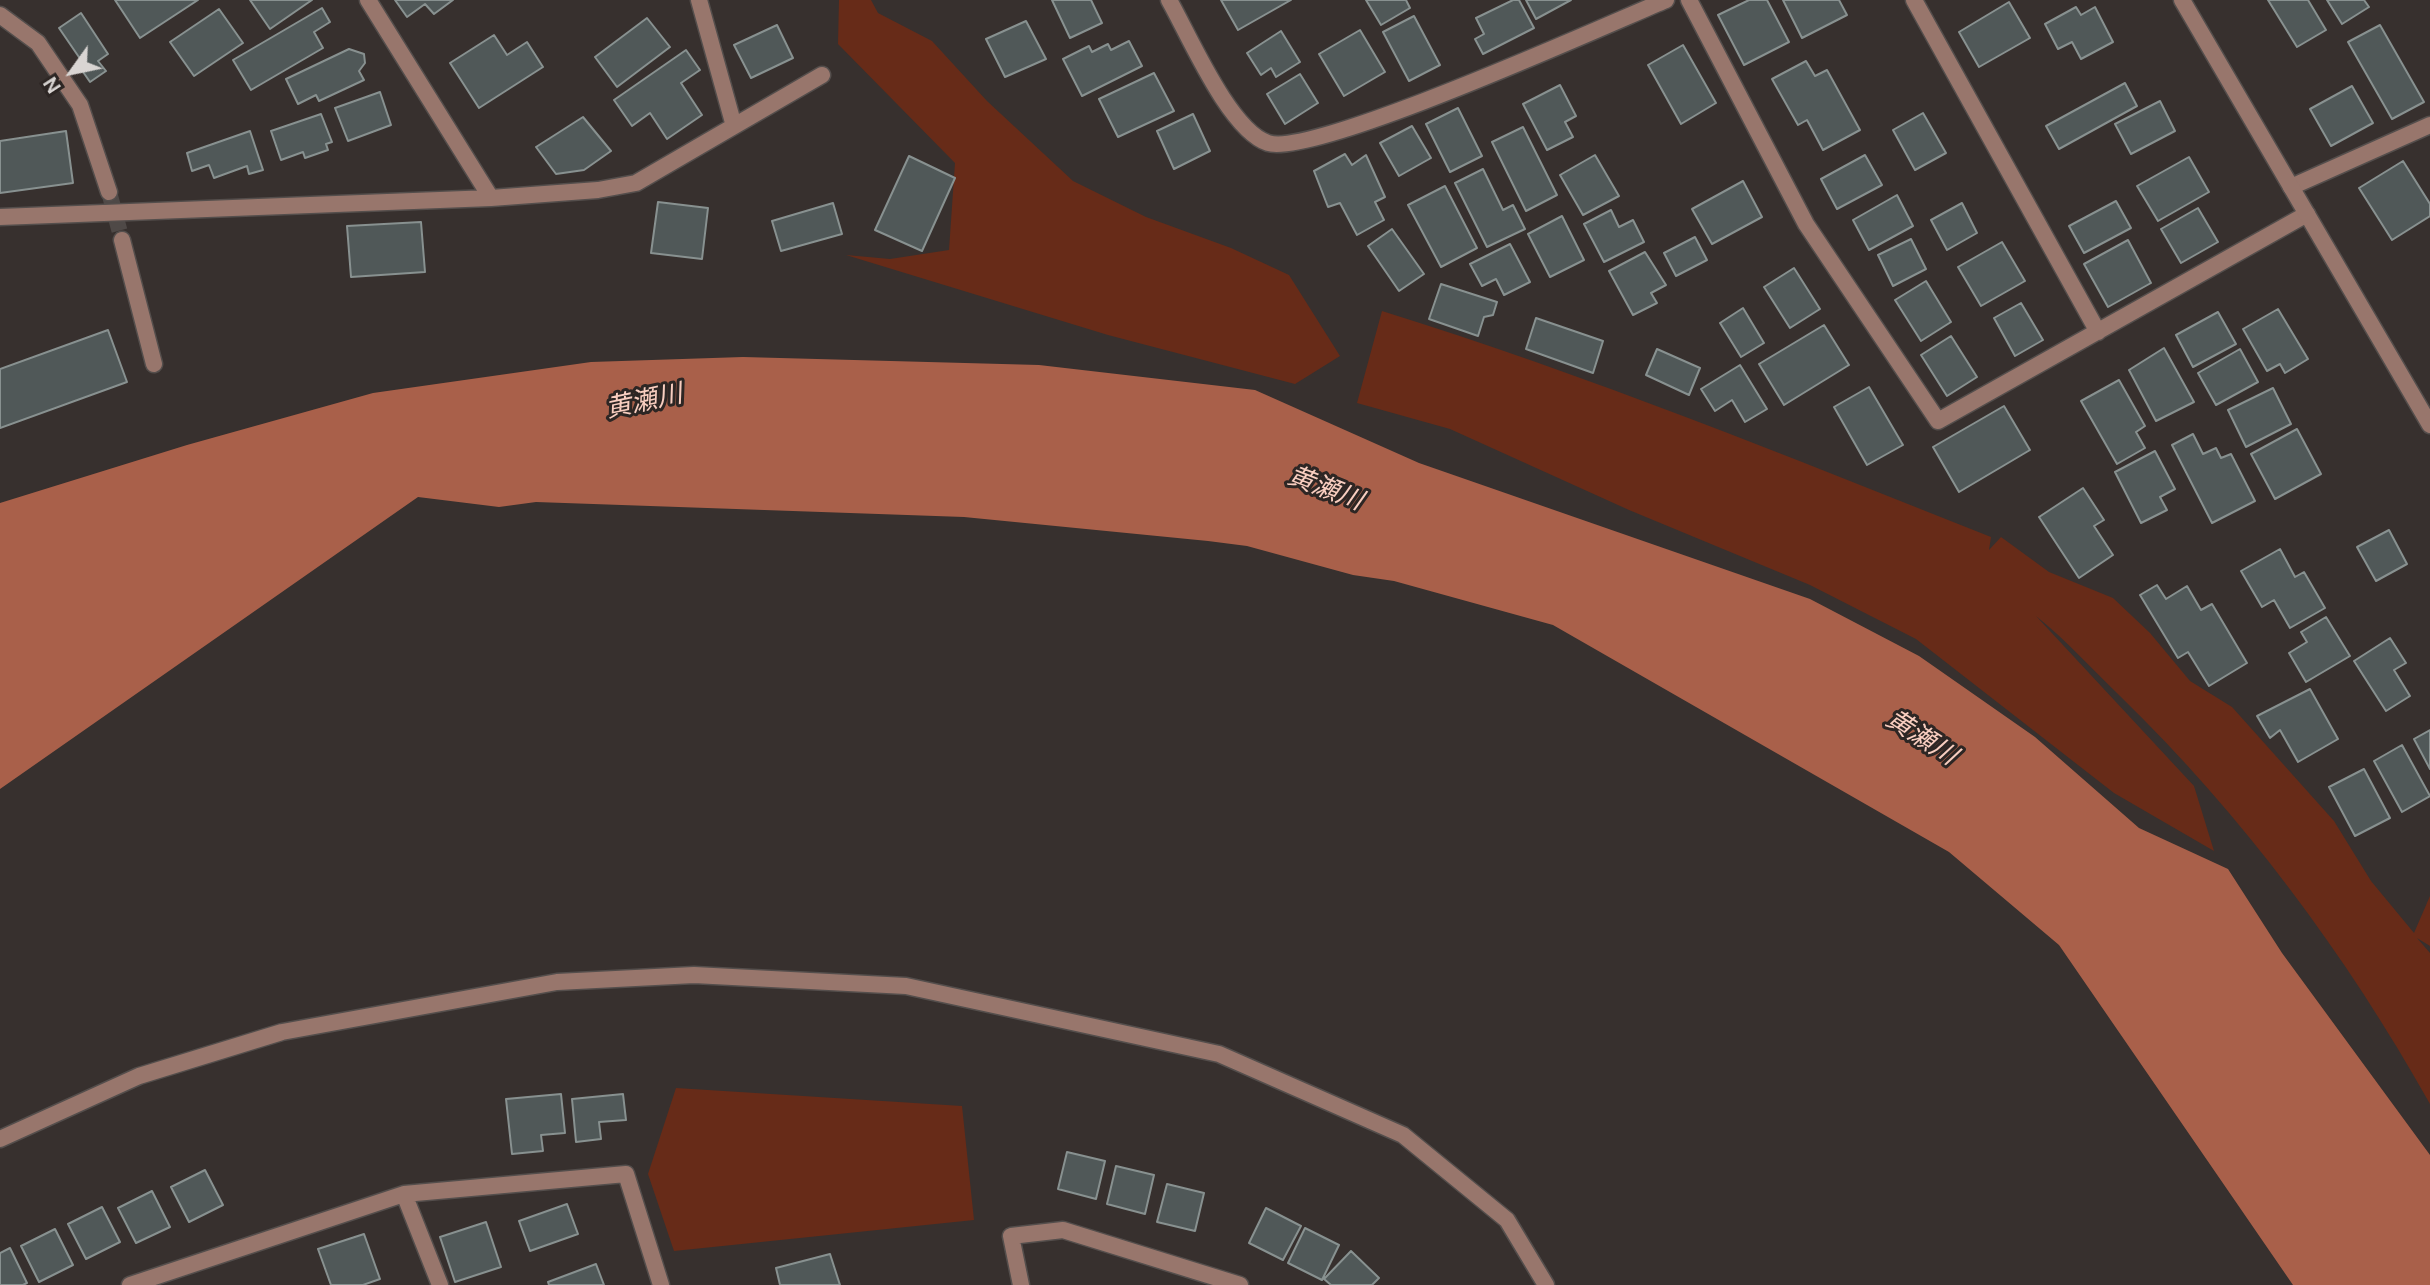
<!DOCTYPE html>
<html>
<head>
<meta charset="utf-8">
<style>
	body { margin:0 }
	#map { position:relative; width:2430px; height:1285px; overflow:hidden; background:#37302e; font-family:Karla,sans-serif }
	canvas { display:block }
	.north { position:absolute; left:32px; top:32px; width:80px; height:80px; -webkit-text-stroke:6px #2d2624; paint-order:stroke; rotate:237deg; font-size:22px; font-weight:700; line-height:32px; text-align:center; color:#d9d5d3 }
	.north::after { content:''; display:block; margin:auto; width:28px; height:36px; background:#d9d5d3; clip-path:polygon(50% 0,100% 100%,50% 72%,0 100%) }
</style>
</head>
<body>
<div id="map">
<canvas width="2430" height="1285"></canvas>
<div class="north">N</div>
</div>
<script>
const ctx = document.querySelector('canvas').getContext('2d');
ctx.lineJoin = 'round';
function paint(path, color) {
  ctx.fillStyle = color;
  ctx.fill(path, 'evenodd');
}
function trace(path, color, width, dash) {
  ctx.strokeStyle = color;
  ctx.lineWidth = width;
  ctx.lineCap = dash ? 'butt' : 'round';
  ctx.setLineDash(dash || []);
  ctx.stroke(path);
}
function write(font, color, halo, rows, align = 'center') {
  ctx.font = font + ' Karla,"Noto Sans JP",sans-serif';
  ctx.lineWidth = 6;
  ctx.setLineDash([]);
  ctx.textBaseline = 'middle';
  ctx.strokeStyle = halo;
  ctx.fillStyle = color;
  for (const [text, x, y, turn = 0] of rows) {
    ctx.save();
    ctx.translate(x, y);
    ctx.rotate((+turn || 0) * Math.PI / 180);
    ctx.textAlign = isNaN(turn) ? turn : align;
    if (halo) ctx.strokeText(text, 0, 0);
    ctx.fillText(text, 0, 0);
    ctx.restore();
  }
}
const green = new Path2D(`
	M839 0H871L878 13 932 41 987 101 1073 181 1146 217 1231 248 1289 275 1340 356 1295 384 1108 335 846 255 890 259 949 250 955 163 838 44Z
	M1382 311C1588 375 1790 457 1991 537L1989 550 2001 537 2049 572 2113 598 2150 633 2190 681 2232 707 2334 821 2371 881 2414 933 2430 896V946L2417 938 2430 953V1104C2346 954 2243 816 2120 696 2092 669 2066 640 2036 616L2194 786 2214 851 2114 793 1916 639 1810 585 1629 510 1450 429 1357 403Z
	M676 1088 962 1106 974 1220 674 1251 648 1174Z`);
const water = new Path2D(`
	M743 357 1039 365 1255 390 1419 463 1810 599 1919 656 2035 737 2139 828 2228 869 2282 953 2430 1155V1285H2293L2059 945 1949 852 1553 625 1394 581 1353 575 1247 546 1208 541 964 517 536 502 499 507 418 497 0 789V503L187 445 373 393 591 362Z`);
const building = new Path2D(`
	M115 0H198L140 38Z
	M250 0H312L270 29Z
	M395 0H453L434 14 425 4 407 17Z
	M1052 0H1091L1102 23 1070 38Z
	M1221 0H1291L1238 30Z
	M1366 0H1406L1410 8 1381 25Z
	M1513 0H1519L1534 28 1483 54 1475 39 1484 34 1476 18Z
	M1526 0H1571L1536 19Z
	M1749 0H1767L1789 42 1744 65 1718 15Z
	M1783 0H1839L1847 15 1802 38Z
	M2268 0H2308L2326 30 2297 47Z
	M2327 0H2364L2369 7 2342 24Z
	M2009 2 2030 38 1979 67 1959 32Z
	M2076 7 2081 15 2095 7 2113 42 2081 59 2072 42 2058 49 2045 24Z
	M322 8 330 22 314 32 323 48 251 90 233 60Z
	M219 9 243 43 194 76 170 42Z
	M81 13 108 54 98 61 106 71 90 82 79 66 83 63 59 28Z
	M1414 16 1440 65 1409 81 1383 32Z
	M647 18 670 47 617 87 595 57Z
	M1026 21 1046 59 1005 77 986 39Z
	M777 25 793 58 751 78 734 45Z
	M2380 25 2424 102 2392 119 2348 42Z
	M1360 30 1385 72 1344 96 1319 54Z
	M1281 31 1300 62 1276 77 1271 68 1261 75 1247 53Z
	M494 35 507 55 527 42 543 67 479 108 450 63Z
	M1129 41 1142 66 1082 96 1063 59 1089 46 1092 52 1108 44 1111 50Z
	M1683 45 1716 103 1681 124 1648 65Z
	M349 49 364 54 365 63 359 71 364 80 319 101 316 95 298 104 286 79Z
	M686 50 700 70 681 83 702 115 667 139 650 113 632 126 614 100Z
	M1806 61 1815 76 1827 70 1860 130 1823 150 1807 120 1798 125 1772 79Z
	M1154 73 1174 111 1118 137 1099 99Z
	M1300 74 1318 103 1285 124 1267 94Z
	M2125 83 2137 106 2059 149 2046 126Z
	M1560 85 1576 116 1565 122 1573 137 1547 150 1523 104Z
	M2352 86 2373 123 2331 146 2310 109Z
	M380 92 391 125 348 141 335 108Z
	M2160 101 2175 131 2131 154 2115 124Z
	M1458 108 1482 156 1450 172 1426 124Z
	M1923 113 1946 153 1915 170 1893 130Z
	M321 114 332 142 326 144 328 150 305 158 303 152 281 160 271 131Z
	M1193 114 1210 151 1174 169 1157 131Z
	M583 117 611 151 584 170 556 174 536 147Z
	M1412 126 1431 158 1399 176 1380 143Z
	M1523 127 1557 195 1526 211 1492 142Z
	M66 131 73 183 0 193V141Z
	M250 131 263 170 249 174 247 166 214 178 209 165 192 171 187 153Z
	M1345 154 1352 165 1366 155 1385 197 1375 202 1384 220 1357 235 1340 203 1328 207 1314 171Z
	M1595 155 1619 196 1583 215 1560 175Z
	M1865 155 1882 185 1837 209 1821 179Z
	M909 156 955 178 922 251 875 230Z
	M2189 157 2209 192 2158 221 2137 186Z
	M2403 161 2430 204V216L2392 240 2359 188Z
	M1483 169 1503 210 1513 205 1525 229 1487 247 1455 183Z
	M1743 181 1762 217 1712 244 1692 209Z
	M1445 186 1477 248 1441 267 1408 205Z
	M1897 195 1913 226 1869 250 1853 220Z
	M2116 201 2131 228 2084 253 2069 226Z
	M658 202 708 208 702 259 651 253Z
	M833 203 842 234 781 251 772 221Z
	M1962 203 1977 233 1947 250 1931 220Z
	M2198 208 2218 242 2181 263 2161 229Z
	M1611 210 1619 227 1633 220 1644 242 1604 262 1584 224Z
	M1562 216 1584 260 1550 277 1528 234Z
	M421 222 425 272 351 277 347 226Z
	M1392 229 1424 274 1399 291 1368 246Z
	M1695 237 1707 260 1676 276 1664 253Z
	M1911 239 1926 269 1893 286 1878 255Z
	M2128 240 2151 283 2108 307 2084 264Z
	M2002 242 2025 281 1981 306 1958 267Z
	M1510 244 1530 282 1504 295 1496 279 1482 286 1470 264Z
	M1645 252 1666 285 1651 293 1657 303 1633 315 1609 271Z
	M1794 268 1820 309 1790 328 1764 287Z
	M1926 281 1951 322 1921 341 1895 300Z
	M1441 284 1497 302 1493 315 1484 317 1478 336 1429 319Z
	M2021 303 2043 340 2015 356 1994 318Z
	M1743 308 1764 343 1741 357 1720 323Z
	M2278 309 2308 359 2285 373 2280 364 2267 371 2243 329Z
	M2218 312 2236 344 2193 367 2176 335Z
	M1536 318 1603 341 1593 373 1526 349Z
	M1824 325 1849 365 1784 405 1759 364Z
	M108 330 127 382 0 428V369Z
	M1951 336 1977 377 1947 396 1921 355Z
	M2164 348 2194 402 2156 421 2129 370Z
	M1657 349 1700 368 1689 395 1646 375Z
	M2240 349 2258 382 2216 405 2198 373Z
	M1740 365 1767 409 1745 422 1732 400 1715 411 1701 389Z
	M2119 380 2145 426 2136 432 2145 448 2117 464 2081 401Z
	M1869 387 1903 445 1867 465 1834 407Z
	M2273 388 2291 424 2246 447 2228 410Z
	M2004 406 2030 450 1959 492 1933 447Z
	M2297 429 2321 474 2275 499 2251 454Z
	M2193 434 2203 454 2216 448 2221 458 2231 454 2255 501 2212 523 2172 445Z
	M2155 451 2175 489 2160 497 2167 510 2141 523 2115 472Z
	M2083 488 2104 520 2094 526 2113 555 2079 578 2039 517Z
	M2389 530 2407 564 2376 581 2357 547Z
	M2280 549 2295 577 2304 572 2325 608 2290 628 2274 600 2262 607 2241 571Z
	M2157 585 2166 599 2187 586 2201 610 2212 604 2247 663 2209 686 2188 652 2178 658 2140 595Z
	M2326 617 2350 656 2306 682 2289 653 2307 642 2301 632Z
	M2390 638 2406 663 2394 670 2410 696 2386 711 2354 661Z
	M2310 689 2338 739 2298 762 2280 730 2270 738 2257 716Z
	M2430 730V769L2414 739Z
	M2402 745 2430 796 2402 812 2374 761Z
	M2364 769 2390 818 2355 836 2329 787Z
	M561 1094 565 1133 541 1135 543 1151 512 1154 506 1099Z
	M623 1094 626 1120 599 1122 601 1139 576 1142 572 1099Z
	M1067 1152 1105 1161 1096 1199 1058 1189Z
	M1116 1166 1154 1175 1145 1214 1107 1204Z
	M205 1170 223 1205 189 1222 171 1187Z
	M1167 1184 1204 1193 1195 1231 1157 1222Z
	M152 1191 170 1227 136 1243 118 1208Z
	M567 1204 578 1234 530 1251 519 1221Z
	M102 1207 120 1242 86 1259 68 1224Z
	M1266 1208 1301 1226 1283 1260 1249 1243Z
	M486 1222 501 1267 455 1282 440 1237Z
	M1305 1228 1339 1245 1322 1280 1288 1263Z
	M55 1229 73 1265 39 1282 21 1246Z
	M364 1234 380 1279 363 1285H331L318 1249Z
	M10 1248 27 1283 23 1285H0V1253Z
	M1351 1251 1379 1278 1372 1285H1331L1324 1279Z
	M830 1254 840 1285H780L776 1268Z
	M596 1264 604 1285H549L548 1282Z`);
const minorTunnel = new Path2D(`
	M109 192 122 240`);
const minor = new Path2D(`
	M368 0 491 198
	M699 0 734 126
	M1169 0C1189 35 1229 130 1268 143 1313 158 1606 25 1666 0
	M1689 0 1806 224 1938 421 2307 214
	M1914 0 2098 332
	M0 15 38 43 80 105 109 192
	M2291 187 2430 125
	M0 217 491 198 598 190 636 183 822 75
	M122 240 154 364
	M0 1139 139 1076 282 1032 557 982 694 975 906 986 1219 1054 1403 1135 1507 1220 1546 1285
	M404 1194 440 1285
	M130 1285 404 1194 626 1174 661 1285
	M1021 1285 1011 1236 1063 1230 1240 1285`);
const tertiary = new Path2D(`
	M2182 0 2430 425`);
const waterNames = [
	["黄瀬川",644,402,-12],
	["黄瀬川",1325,489,21],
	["黄瀬川",1921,738,33]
];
paint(green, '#672b18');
paint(water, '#a9604a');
paint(building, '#505858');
trace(building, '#889190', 2);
trace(minorTunnel, '#4f4947', 16, [16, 8]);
trace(minor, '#544e4c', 19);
trace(tertiary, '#544e4c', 19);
trace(minor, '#98766c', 16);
trace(tertiary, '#98766c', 16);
write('italic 26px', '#f9cec0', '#2d2624', waterNames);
</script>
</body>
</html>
